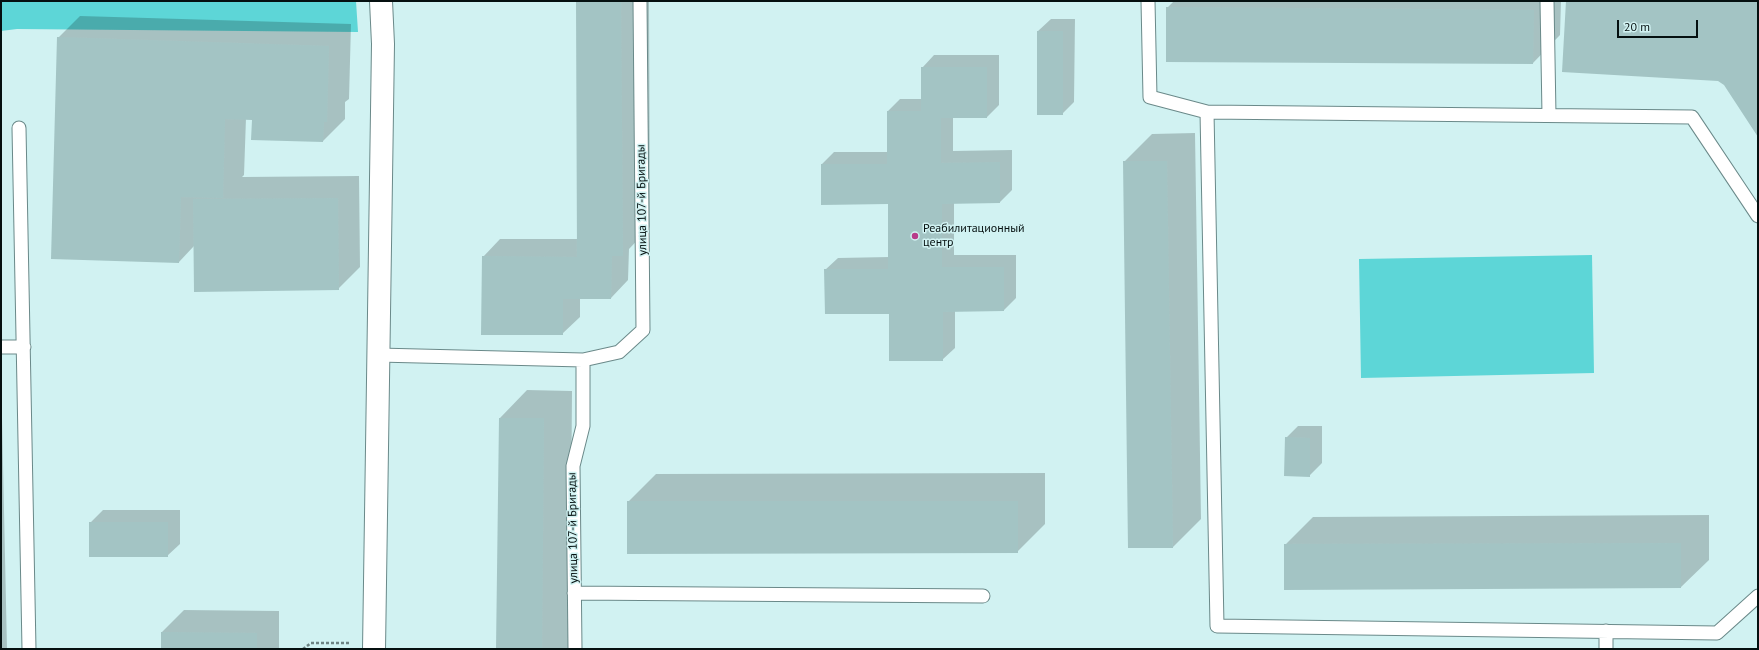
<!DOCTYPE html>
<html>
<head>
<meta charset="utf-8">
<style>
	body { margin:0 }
	#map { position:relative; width:1759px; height:650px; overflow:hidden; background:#d1f2f2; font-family:"PT Sans",sans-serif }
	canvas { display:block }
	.frame { position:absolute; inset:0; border:2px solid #051010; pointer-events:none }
	.scale { position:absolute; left:1617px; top:20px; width:81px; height:18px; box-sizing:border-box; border:2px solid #051010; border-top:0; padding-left:5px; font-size:12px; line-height:14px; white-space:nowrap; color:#051010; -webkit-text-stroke:3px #d1f2f2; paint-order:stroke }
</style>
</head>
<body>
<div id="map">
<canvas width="1759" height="650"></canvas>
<div class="frame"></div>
<div class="scale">20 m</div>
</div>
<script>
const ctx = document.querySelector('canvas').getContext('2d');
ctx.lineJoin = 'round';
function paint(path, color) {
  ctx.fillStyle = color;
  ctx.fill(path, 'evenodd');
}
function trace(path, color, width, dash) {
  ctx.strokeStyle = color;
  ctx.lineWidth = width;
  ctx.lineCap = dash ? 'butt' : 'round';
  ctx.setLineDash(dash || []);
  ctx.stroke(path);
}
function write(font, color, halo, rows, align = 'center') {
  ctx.font = font + ' "PT Sans",sans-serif';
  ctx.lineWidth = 3;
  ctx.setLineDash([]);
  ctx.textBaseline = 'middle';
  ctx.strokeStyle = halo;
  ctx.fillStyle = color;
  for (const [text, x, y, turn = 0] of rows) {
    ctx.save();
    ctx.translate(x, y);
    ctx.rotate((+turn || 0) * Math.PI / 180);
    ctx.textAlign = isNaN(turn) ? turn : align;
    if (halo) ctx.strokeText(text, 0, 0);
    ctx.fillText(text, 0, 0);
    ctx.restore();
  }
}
const green = new Path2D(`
	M1 1H356L358 32 17 29 1 31Z
	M1592 255 1594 373 1361 378 1359 259Z`);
const shadow = new Path2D(`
	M577 1H649L650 227 629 249 628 280 611 298H580V317L562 334 483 257 500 239H578Z
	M1174 1H1561L1560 35 1533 63 1167 8Z
	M80 16 351 24 349 99 345 102V119L323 141 253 119 246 118 244 175 242 177 359 176 360 267 338 289 194 246 179 262 58 38Z
	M1051 19H1075L1074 102 1062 114 1038 31Z
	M934 55H999V105L987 117H953V151L1012 150V190L1000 202 954 203V255H1016V298L1004 310 955 311V348L942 360 890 313 825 270 838 258 889 257V203L822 164 834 152H888V111L900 99H922V68Z
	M1195 133 1201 519 1173 547 1124 162 1152 134Z
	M1 371 7 649H1Z
	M527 390 572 391 570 649H497L500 418Z
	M1298 426H1322V463L1309 476 1286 438Z
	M1045 473V524L1017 552 628 502 656 474Z
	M103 510H180V544L167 556 90 523Z
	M1709 515V560L1681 587 1285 545 1313 517Z
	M184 610 279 611V649H162V632Z`);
const building = new Path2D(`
	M576 1H621L623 256H612L611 299H563V335H481L482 256 577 257Z
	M1566 1H1758V137L1724 85 1718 81 1562 72Z
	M1166 7 1534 10 1533 64 1166 62Z
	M1037 31H1063V115H1037Z
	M57 37 329 46 327 122H324L323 142 251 140 252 120 225 119 223 198 181 197 179 263 51 259Z
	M921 67H987V118H941V163L1000 162V203L942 204V267H1004V311L943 312V361H889V314H825L824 269H888V204L821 205V164H887V111H921Z
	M1123 161H1167L1173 548H1128Z
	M338 198 339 290 194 292 193 199Z
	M499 418H544L542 649H496Z
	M1285 437 1310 438V477L1284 476Z
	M627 501H1018V553L627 554Z
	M89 522H168V557H89Z
	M1681 543V588L1284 590V544Z
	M161 632 257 633V649H161Z`);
const path = new Path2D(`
	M303 649 311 643H349`);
const service = new Path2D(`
	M1148 1 1150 97 1207 112 1692 117 1758 216
	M1547 1 1549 115
	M1207 112 1217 626 1717 633 1758 596
	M19 128 29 649
	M1 347H24
	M378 355 583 360 619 352 643 330 640 1
	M574 593 983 596
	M575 649 573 466 583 426V360
	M1606 649V631`);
const minor = new Path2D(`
	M374 649 383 44 381 1`);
const markers = [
	[915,236,4,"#b83b8a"]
];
const streetNames = [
	["улица 107-й Бригады",642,200,-91],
	["улица 107-й Бригады",573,528,-91]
];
const poiNames = [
	["Реабилитационный",923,229],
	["центр",923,243]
];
paint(green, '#5dd6d7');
paint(shadow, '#0003');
paint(building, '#a3c4c4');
trace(service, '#6a8989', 15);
trace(minor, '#6a8989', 24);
trace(path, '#6d8383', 2.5, [3, 2]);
trace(service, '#fff', 13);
trace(minor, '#fff', 22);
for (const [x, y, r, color] of markers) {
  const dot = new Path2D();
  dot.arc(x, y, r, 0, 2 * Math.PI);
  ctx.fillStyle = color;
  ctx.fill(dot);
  trace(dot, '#d1f2f2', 1.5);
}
write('12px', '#051010', '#d1f2f2', streetNames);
write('12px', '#051010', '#d1f2f2', poiNames, 'left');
</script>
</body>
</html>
